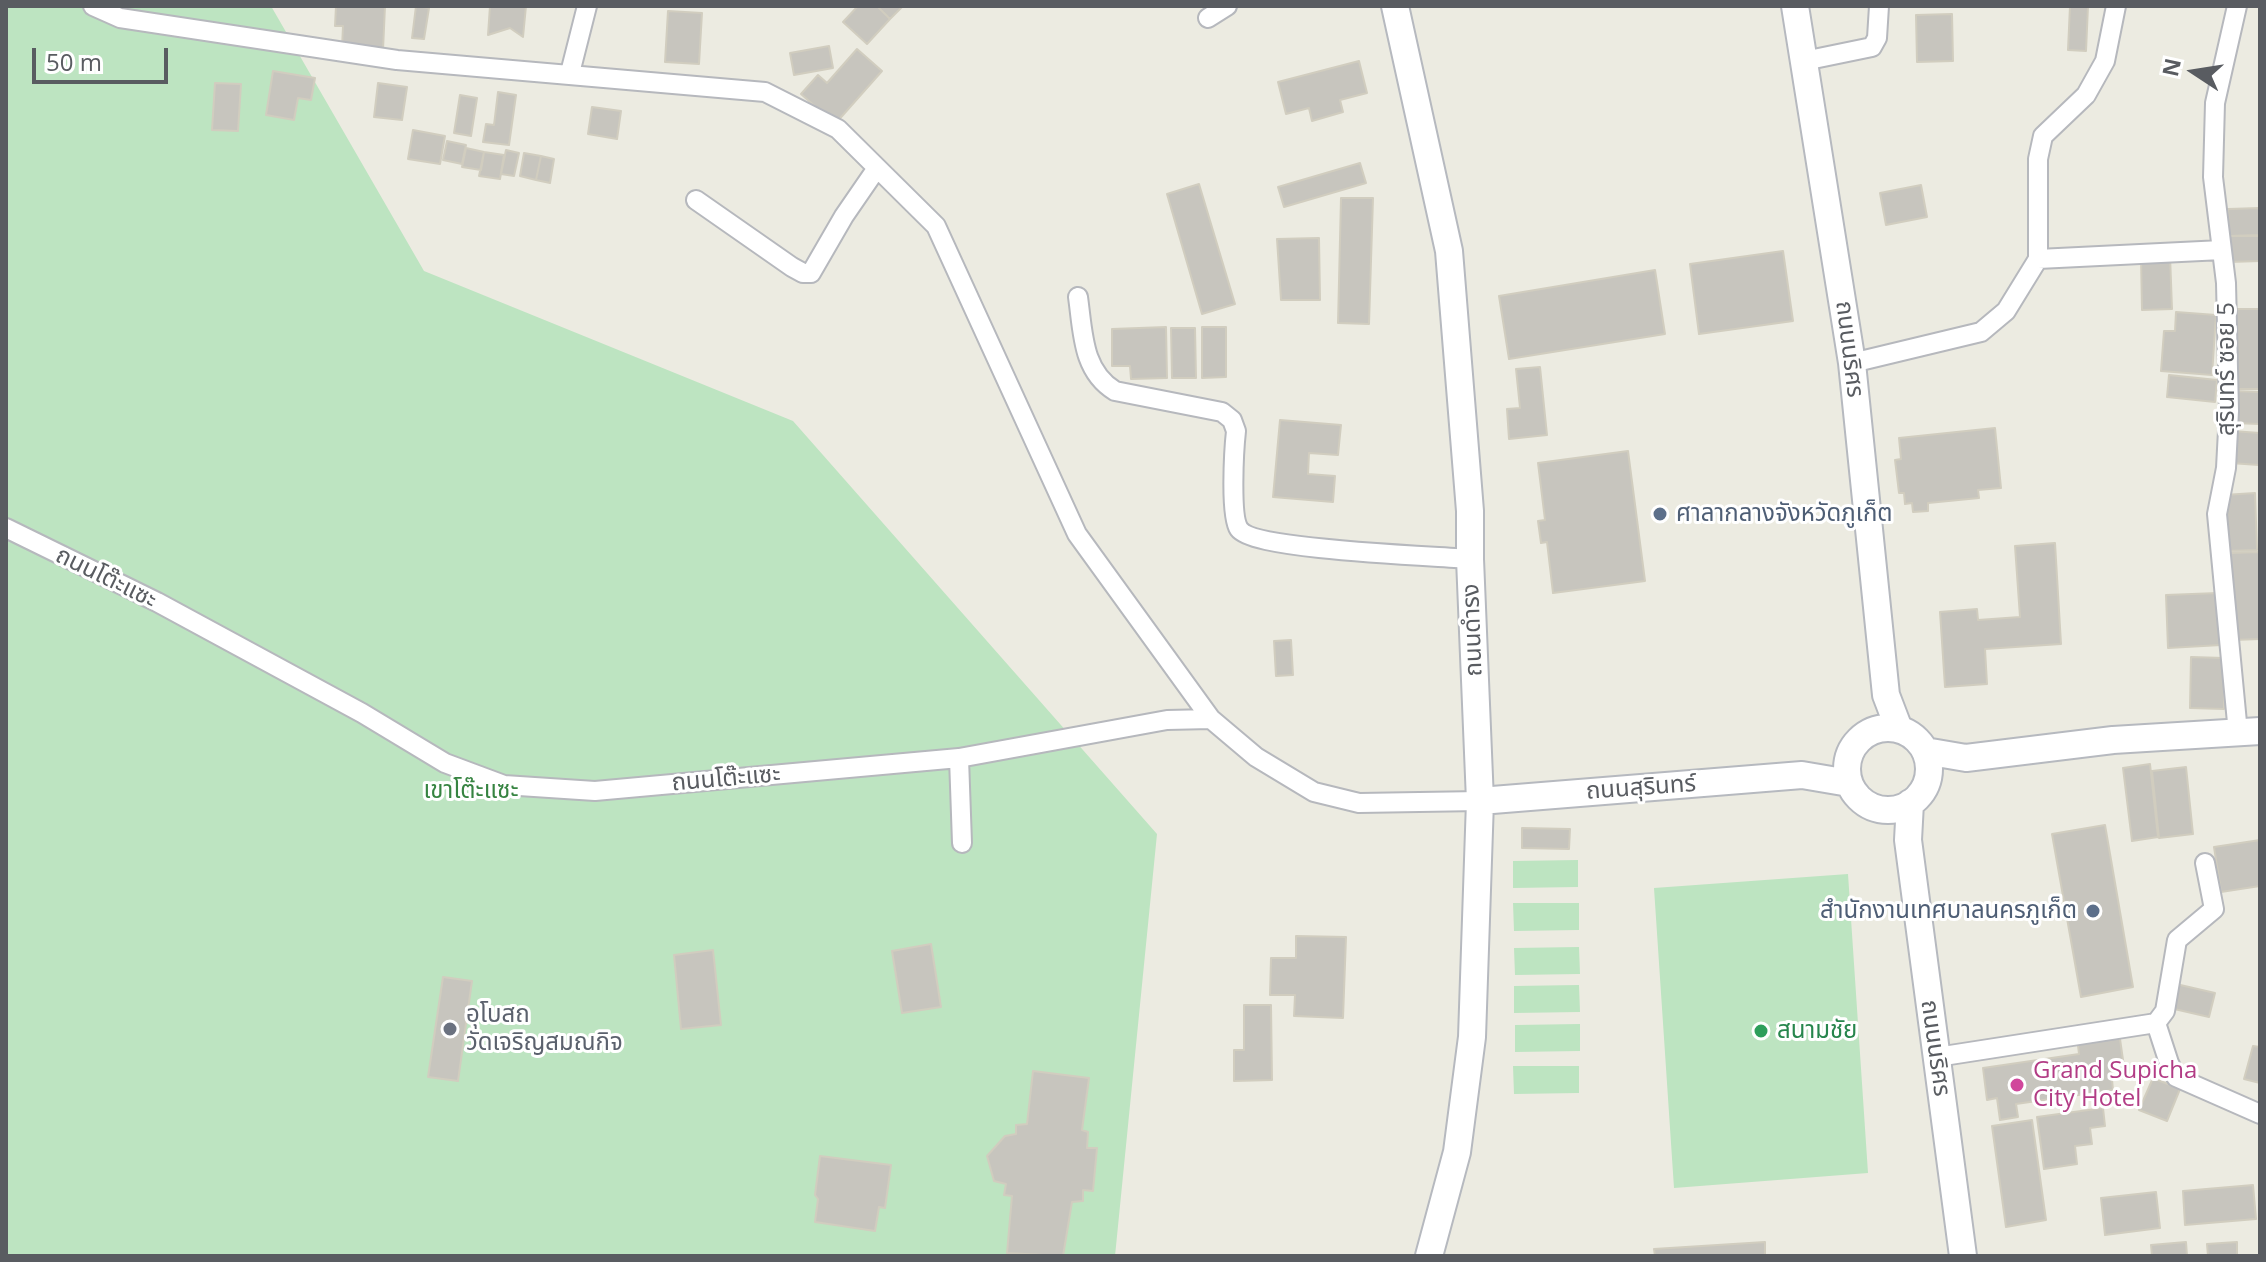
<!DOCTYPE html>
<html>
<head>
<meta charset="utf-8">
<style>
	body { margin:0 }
	#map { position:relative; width:2266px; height:1262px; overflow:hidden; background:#ecebe1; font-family:"Open Sans",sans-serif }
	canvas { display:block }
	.frame { position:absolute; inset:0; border:8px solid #595c61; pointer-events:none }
	.north { position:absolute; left:2154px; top:32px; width:80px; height:80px; -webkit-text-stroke:6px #fff; paint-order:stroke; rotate:282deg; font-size:22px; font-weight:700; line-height:32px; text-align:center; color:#595c61 }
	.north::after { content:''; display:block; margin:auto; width:28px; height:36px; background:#595c61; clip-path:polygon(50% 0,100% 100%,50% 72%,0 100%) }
	.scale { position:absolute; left:32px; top:48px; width:136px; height:36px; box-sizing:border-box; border:4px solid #595c61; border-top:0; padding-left:10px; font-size:24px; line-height:28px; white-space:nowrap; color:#595c61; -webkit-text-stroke:6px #fff; paint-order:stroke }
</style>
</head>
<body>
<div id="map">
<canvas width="2266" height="1262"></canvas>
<div class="frame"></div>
<div class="north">N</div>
<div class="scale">50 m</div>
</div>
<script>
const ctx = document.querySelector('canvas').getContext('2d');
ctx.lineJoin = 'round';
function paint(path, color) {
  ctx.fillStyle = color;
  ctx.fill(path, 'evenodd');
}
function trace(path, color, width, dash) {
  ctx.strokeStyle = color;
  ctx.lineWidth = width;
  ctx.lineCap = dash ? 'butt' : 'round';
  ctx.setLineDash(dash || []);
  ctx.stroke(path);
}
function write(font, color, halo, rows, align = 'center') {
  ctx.font = font + ' "Open Sans","Noto Sans Thai",sans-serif';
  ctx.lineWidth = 6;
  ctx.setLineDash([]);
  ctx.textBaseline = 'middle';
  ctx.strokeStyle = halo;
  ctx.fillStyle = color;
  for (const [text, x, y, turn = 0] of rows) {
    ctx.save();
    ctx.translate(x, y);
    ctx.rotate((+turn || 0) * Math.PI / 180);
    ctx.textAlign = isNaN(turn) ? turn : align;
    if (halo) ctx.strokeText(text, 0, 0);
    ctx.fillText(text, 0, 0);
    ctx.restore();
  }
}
const green = new Path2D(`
	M6 6H271L424 271 793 421 1157 834 1115 1256H6Z
	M1578 860V887L1513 888V861Z
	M1848 874 1868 1173 1674 1188 1654 888Z
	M1513 903H1579V930L1514 931Z
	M1579 947 1580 974 1515 975 1514 948Z
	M1579 985 1580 1012 1514 1013V986Z
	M1580 1024V1051L1515 1052V1025Z
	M1513 1066H1579V1093L1514 1094Z`);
const building = new Path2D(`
	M336 6H385L383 50 342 48 343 26H335Z
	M416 6 429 8 424 39 412 38Z
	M490 6H526L523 37 510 28 488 35Z
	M858 6H877L890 19 867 44 843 22Z
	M877 6H903L890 19Z
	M2070 6H2088L2086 51 2068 50Z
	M668 11 702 13 699 64 665 62Z
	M1952 14 1953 61 1917 62 1916 15Z
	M829 46 833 68 794 75 790 53Z
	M857 49 882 71 835 124 801 94 818 75 827 83Z
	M1359 61 1367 93 1340 100 1343 112 1312 121 1309 108 1286 114 1278 82Z
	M273 71 315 78 311 100 298 98 294 120 266 115Z
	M215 83 241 84 238 131 212 130Z
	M378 83 407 87 402 120 374 117Z
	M498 92 516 95 509 145 483 142 486 124 494 125Z
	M460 95 477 98 471 136 454 133Z
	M592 107 621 111 617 139 588 134Z
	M413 130 445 136 440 164 408 159Z
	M447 141 466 145 462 164 443 160Z
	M466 148 484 152 481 170 462 167Z
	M506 150 519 153 514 176 501 174Z
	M484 152 504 155 500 179 479 176Z
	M524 153 541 156 536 180 520 176Z
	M541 156 554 159 550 183 536 180Z
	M1360 163 1366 183 1284 207 1278 187Z
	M1199 184 1235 304 1202 314 1167 194Z
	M1921 185 1927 217 1886 225 1880 193Z
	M1341 198H1373L1369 324 1338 323Z
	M2260 208V235L2229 236 2228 209Z
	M2229 236H2260V261L2229 262Z
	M1319 238 1320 300H1281L1277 239Z
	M1783 251 1793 321 1699 334 1690 264Z
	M2170 255 2172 309 2142 310 2141 257Z
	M1655 270 1665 334 1509 359 1499 296Z
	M2233 309H2260V389H2233Z
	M2176 312 2216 315 2212 375 2161 371 2164 331H2175Z
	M1166 327 1167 378 1131 379 1130 366H1112V329Z
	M1202 327H1226V377L1202 378Z
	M1171 328H1195L1196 378H1172Z
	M1540 367 1547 435 1509 439 1507 409 1520 408 1516 369Z
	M2169 375 2217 380 2215 402 2167 397Z
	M2233 391 2260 392V424L2233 423Z
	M1280 420 1341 425 1338 455 1309 453 1308 474 1335 476 1333 502 1273 497Z
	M1995 428 2001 488 1978 490 1979 498 1928 503V511L1913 512 1912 503 1905 504 1904 493H1899L1895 460 1901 459 1899 438Z
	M2232 431 2260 433 2259 465 2230 463Z
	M1628 451 1645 581 1553 593 1547 542 1541 543 1538 521 1545 520 1538 463Z
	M2255 493 2257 550 2226 551 2224 495Z
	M2055 543 2061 644 1985 649 1987 684 1945 687 1940 612 1977 609 1978 620 2020 617 2015 546Z
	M2260 552V639L2233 640 2230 553Z
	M2218 593 2221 645 2168 648 2166 595Z
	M1291 640 1293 675 1276 676 1274 641Z
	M2191 657 2224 658V709L2190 708Z
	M2150 764 2158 837 2132 841 2123 768Z
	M2186 767 2193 834 2159 838 2152 771Z
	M2105 825 2133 987 2081 997 2052 834Z
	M1522 828 1570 829 1569 849 1522 848Z
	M2260 840V886L2221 892 2214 847Z
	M1296 936 1346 937 1343 1018 1294 1016 1295 995H1270L1271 958H1296Z
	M931 944 941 1007 902 1013 892 951Z
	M713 950 721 1025 681 1029 674 955Z
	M443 977 472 981 458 1081 428 1077Z
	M2176 984 2215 993 2209 1017 2170 1008Z
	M1244 1005H1271L1272 1080 1234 1081V1050H1244Z
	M2119 1032 2124 1067 2111 1069 2113 1090 2016 1104 2018 1117 2000 1120 1997 1098 1987 1100 1983 1068 2079 1054 2077 1037Z
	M2253 1046 2260 1047V1083L2244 1079Z
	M1033 1071 1089 1078 1082 1130 1088 1132 1087 1148H1097L1093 1191 1083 1190V1201L1072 1202 1063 1256 1007 1253 1012 1196 1004 1195 1006 1184 994 1181 987 1156 1005 1136 1016 1134V1125L1027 1124Z
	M2153 1078 2180 1089 2167 1121 2139 1110Z
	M2103 1108 2105 1126 2090 1128 2092 1144 2075 1146 2077 1164 2044 1169 2037 1117Z
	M2032 1120 2046 1220 2006 1227 1992 1126Z
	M820 1156 891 1165 885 1208 879 1207 875 1231 815 1222 818 1199 815 1195Z
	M2253 1185 2256 1219 2185 1225 2183 1191Z
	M2156 1192 2160 1228 2105 1235 2101 1198Z
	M1765 1242V1256H1655L1654 1249Z
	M2186 1242 2187 1256H2152L2151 1245Z
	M2237 1242V1256H2208L2207 1244Z`);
const street = new Path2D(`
	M93 6 120 18 397 60 765 92 838 129 936 226 1077 534 1211 719 1256 757 1314 792 1359 803 1480 801
	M2237 6 2215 103 2213 177 2226 283 2229 411 2226 468 2217 514 2238 733
	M1208 18 1227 6
	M1804 61 1872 47 1877 38 1879 6
	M570 73 587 6
	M696 200 792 267 803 273H811L844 216 877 168
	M2038 259 2222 250
	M1078 297C1083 332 1082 371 1115 391L1222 412 1232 420 1236 431C1234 449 1230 516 1239 529 1254 550 1435 556 1470 559
	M1852 363 1981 332 2006 311 2038 259V159L2043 136 2086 95 2105 61 2116 6
	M6 528 157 602 362 713 445 763 504 785 595 791 959 758 1167 720 1211 719
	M959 758 962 843
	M2156 1023 2169 1063 2176 1077 2260 1114
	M1937 1057 2156 1023 2165 1011 2177 940 2214 909 2205 863`);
const secondary = new Path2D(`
	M1395 6 1449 251 1470 511V559L1480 801 1472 1037 1457 1152 1429 1256
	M1795 6 1852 363 1886 695 1899 729
	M1847 769a41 41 0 1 1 82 0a41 41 0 1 1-82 0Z
	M1925 751 1966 758 2113 740 2260 731
	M1480 801 1802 775 1849 783
	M1910 803 1908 840 1963 1256`);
const markers = [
	[1660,514,8,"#5c6f8a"],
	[2093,911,8,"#5c6f8a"],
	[450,1029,8,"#6b7280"],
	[1761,1031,8,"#2e9e5b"],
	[2017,1085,8,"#d1479c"]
];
const streetNames = [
	["ถนนนริศร",1849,349,83],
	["สุรินทร์ ซอย 5",2227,369,-90],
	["ถนนโต๊ะแซะ",106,578,26],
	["ถนนดำรง",1473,630,-92],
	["ถนนโต๊ะแซะ",726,779,-5],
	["ถนนสุรินทร์",1641,788,-4],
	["ถนนนริศร",1935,1048,82]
];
const serviceNames = [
	["ศาลากลางจังหวัดภูเก็ต",1676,514],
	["สำนักงานเทศบาลนครภูเก็ต",2077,911,"right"]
];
const parkNames = [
	["เขาโต๊ะแซะ",471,791]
];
const worshipNames = [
	["อุโบสถ",466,1015],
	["วัดเจริญสมณกิจ",466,1043]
];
const leisureNames = [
	["สนามชัย",1777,1031]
];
const hotelNames = [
	["Grand Supicha",2033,1071],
	["City Hotel",2033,1099]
];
paint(green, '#bde4c1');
paint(building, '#c7c5be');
trace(building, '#d1cdbf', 2);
trace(street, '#b6b8bd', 22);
trace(secondary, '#b6b9bf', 30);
trace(street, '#fff', 18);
trace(secondary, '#fff', 26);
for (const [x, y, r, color] of markers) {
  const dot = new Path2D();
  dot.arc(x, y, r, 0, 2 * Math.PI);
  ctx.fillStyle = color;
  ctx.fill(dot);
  trace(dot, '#fff', 3);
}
write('24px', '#595c61', '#fff', streetNames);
write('24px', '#4e5e75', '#fff', serviceNames, 'left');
write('24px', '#368441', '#fff', parkNames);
write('24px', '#5b616d', '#fff', worshipNames, 'left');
write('24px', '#27864d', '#fff', leisureNames, 'left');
write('24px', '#b23c85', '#fff', hotelNames, 'left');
</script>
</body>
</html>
